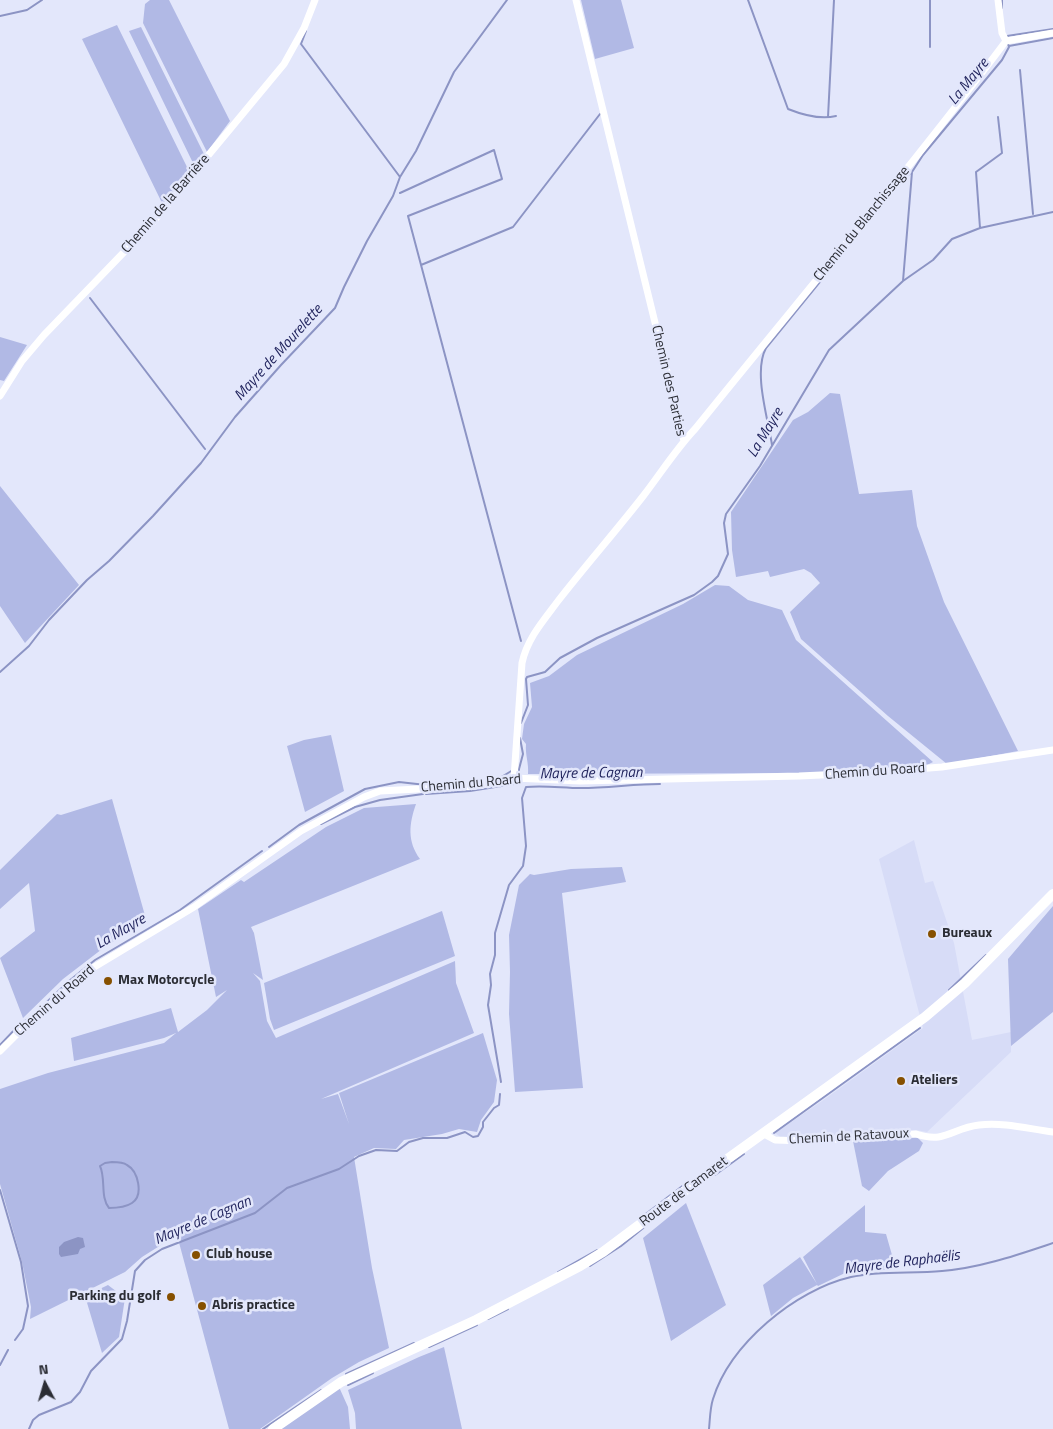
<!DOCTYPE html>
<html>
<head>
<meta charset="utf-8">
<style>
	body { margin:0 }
	#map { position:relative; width:1053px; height:1429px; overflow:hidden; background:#e3e7fb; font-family:"Titillium Web",sans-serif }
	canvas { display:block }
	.north { position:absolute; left:20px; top:1359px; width:50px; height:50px; -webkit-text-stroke:4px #e3e7fb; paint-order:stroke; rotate:354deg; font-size:14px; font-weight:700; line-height:20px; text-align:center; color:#2b2d34 }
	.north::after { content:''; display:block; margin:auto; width:18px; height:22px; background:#2b2d34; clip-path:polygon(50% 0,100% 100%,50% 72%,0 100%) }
</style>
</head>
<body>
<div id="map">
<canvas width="1053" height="1429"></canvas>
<div class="north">N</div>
</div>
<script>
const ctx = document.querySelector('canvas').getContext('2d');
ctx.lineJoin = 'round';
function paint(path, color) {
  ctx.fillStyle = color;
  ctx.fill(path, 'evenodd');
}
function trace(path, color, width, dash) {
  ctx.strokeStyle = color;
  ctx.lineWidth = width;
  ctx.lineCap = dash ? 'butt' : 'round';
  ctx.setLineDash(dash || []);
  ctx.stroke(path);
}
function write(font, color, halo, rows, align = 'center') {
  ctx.font = font + ' "Titillium Web",sans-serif';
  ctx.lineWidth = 5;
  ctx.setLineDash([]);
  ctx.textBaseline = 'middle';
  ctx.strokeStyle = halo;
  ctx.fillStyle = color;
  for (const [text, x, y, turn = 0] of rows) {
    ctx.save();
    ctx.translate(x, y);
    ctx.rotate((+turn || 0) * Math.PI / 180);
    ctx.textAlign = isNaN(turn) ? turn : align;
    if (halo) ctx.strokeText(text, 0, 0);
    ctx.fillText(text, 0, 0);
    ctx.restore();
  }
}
const built = new Path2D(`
	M914 840 925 883 933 881 954 943 972 1040 1011 1032V1052L927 1132 916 1130 783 1139 775 1133 822 1101 923 1028 879 859Z`);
const green = new Path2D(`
	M150 0H169L230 121 207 152 143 23 145 4Z
	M581 0H621L634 48 595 59Z
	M117 25 187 167V176L163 205 82 39Z
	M141 27 204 154 193 163 129 31Z
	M0 337 27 345 4 381 0 380Z
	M830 393 840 394 859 494 912 490 917 526 944 602 1018 751 947 764 888 716 801 639 790 612 820 583 811 573 804 569 770 577 768 571 736 577 732 550 731 512 793 420 808 412Z
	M0 486 79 585 25 643 0 606Z
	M715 585 729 586 748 600 782 610 796 640 933 762 925 766 809 773 528 774C529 763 525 755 526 744L522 739 524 724 532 707 530 683 549 676 577 655 683 604Z
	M331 735 344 791 305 812 287 746 304 740Z
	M112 799 146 919 145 923 106 946 63 979 23 1018 0 958 35 931 29 883 0 909V870L57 814 61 815Z
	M416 804C409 824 407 841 420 859L251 927 254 933 263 980 253 973 260 981 267 1021 276 1038 455 961 456 983 474 1033 321 1099 338 1094 349 1124 339 1093 483 1033 497 1080 494 1102 481 1120 477 1132 459 1129 442 1134 404 1140 396 1149 374 1148 354 1157 372 1268 389 1348 359 1362 332 1378 260 1429H229L177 1235 142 1257 125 1272 30 1319 31 1307 22 1262 0 1184V1089L48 1073 164 1043 176 1033 164 1038 74 1061 71 1038 171 1008 178 1032 207 1010 227 990 216 997 198 909 241 880 244 882 326 827 364 808Z
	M622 867 626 882 562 893 583 1088 515 1092 509 1014 510 972 509 935 519 885 530 874 534 875 571 869Z
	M1053 906V1012L1011 1046 1008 959Z
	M442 911 455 956 274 1030 270 1019 264 983Z
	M915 1137 918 1138 923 1143 919 1151 888 1171 869 1191 862 1186 853 1141Z
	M686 1203 726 1305 671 1341 643 1238Z
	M865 1205V1232L886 1234 896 1269 845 1273 818 1286 817 1285 793 1298 771 1316 763 1285 800 1257 817 1284 803 1257Z
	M108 1285 125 1298 119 1337 102 1353 85 1296Z
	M444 1347 462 1429H356L355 1413 348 1390 419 1357Z
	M339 1387 348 1407 350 1429H280Z`);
const water = new Path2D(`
	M78 1237 83 1238 85 1247 80 1249 78 1254 61 1257 59 1254V1247L64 1242Z`);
const stream = new Path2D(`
	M748 0 788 109C803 115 820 120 836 116
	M1002 0V8
	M0 16 27 10 42 0
	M306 31 301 44 400 177
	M1007 36 1053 29
	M1009 46 1053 38
	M930 47V0
	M1020 70 1033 214
	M828 117 834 0
	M400 193 494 150 502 179 408 216 521 641
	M866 225 903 179 912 172
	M980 228 976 172 1002 153 998 117
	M421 265 513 227 600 114
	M903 281 933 260 952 239 980 228 1053 212
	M90 298 205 449
	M772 445C768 418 753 372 766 348L841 256
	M0 672 29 646 49 620 87 580 109 561 153 516 201 463 235 417 281 365 335 308 344 287 367 241 393 196 400 177 416 151 454 72 507 0
	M521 723 528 705 526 679 527 677 545 672 560 658 597 638 694 595 712 582 718 576 728 554 724 523 726 514 760 466 829 350 903 281 912 172 923 155 1002 60 1009 47 1008 44
	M519 777V769L523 754 520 738
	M498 779 513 770
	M426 794 470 791 514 784
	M321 824 355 807 380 800 423 794
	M269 847 299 825 365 789 399 782 426 785
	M949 990 986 955
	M0 1045 20 1024 31 1017 69 981 95 960 180 910 262 851
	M501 1082 488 1005 491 985 490 974 495 955V933L509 885 523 866 526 846 522 798 526 787C544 785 563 788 581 788 608 788 634 784 660 784
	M774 1133 920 1028
	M112 1162C117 1162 123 1162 127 1165 138 1171 144 1195 132 1203 126 1207 116 1208 109 1208 100 1197 106 1179 100 1166L105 1163Z
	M715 1175 744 1154
	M0 1190 21 1262 28 1306 23 1329 15 1340
	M643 1216 685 1184
	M590 1266 621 1246 647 1225
	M558 1272 597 1250
	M488 1319 508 1309
	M429 1347 477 1325
	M0 1365 8 1350
	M346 1374 414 1343
	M348 1385 373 1373
	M29 1429 33 1420 39 1415 71 1402 80 1392 91 1371 122 1339 127 1321 135 1271 145 1260 162 1249 255 1213 287 1188 339 1169 359 1156 376 1150 397 1151 409 1142 423 1138H447L465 1132 473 1137 478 1136 483 1127V1122L494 1108 499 1105 500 1094
	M263 1429 321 1390
	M709 1429C710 1419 710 1408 713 1399 730 1344 795 1290 851 1277 881 1270 912 1274 942 1271 980 1268 1017 1255 1053 1243`);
const minor = new Path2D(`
	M576 0 684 441
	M998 0 1002 33 1006 41
	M0 396 22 361 44 335 153 222 284 64 304 28 315 0
	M514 778 522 663C527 639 543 621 558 601 586 565 616 531 644 495 661 473 676 449 695 429 799 300 906 174 1006 41L1053 33
	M0 1051 23 1028 91 969 194 907 301 831 364 797 380 791 476 786 514 778 580 781 799 776 865 773 942 767 1053 750
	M764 1134 775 1140 805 1141 916 1134C946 1144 952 1128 979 1125 1004 1122 1029 1129 1053 1132`);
const secondary = new Path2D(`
	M273 1429 341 1382 476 1320 580 1266 603 1252 726 1160 925 1017 965 983 1053 894`);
const markers = [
	[932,934,5,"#865000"],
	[108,981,5,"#865000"],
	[901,1081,5,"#865000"],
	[196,1255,5,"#865000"],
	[171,1297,5,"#865000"],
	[202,1306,5,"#865000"]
];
const streetNames = [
	["Chemin de la Barrière",166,204,-49],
	["Chemin du Blanchissage",862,224,-51],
	["Chemin des Parties",668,381,77],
	["Chemin du Roard",875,772,-4],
	["Chemin du Roard",471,784,-5],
	["Chemin du Roard",55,1001,-41],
	["Chemin de Ratavoux",849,1137,-3],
	["Route de Camaret",684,1192,-37]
];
const poiNames = [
	["Bureaux",942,934],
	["Max Motorcycle",118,981],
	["Ateliers",911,1081],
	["Club house",206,1255],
	["Parking du golf",161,1297,"right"],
	["Abris practice",212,1306]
];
const waterNames = [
	["La Mayre",969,82,-51],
	["Mayre de Mourelette",279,353,-48],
	["La Mayre",766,433,-59],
	["Mayre de Cagnan",591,774,-1],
	["La Mayre",121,932,-30],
	["Mayre de Cagnan",203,1221,-23],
	["Mayre de Raphaëlis",902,1263,-7]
];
paint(built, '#d7dcf7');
paint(green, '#b1b9e5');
paint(water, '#8c94c4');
trace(stream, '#8c94c4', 2);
trace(minor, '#fff', 7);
trace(secondary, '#fff', 10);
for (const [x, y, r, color] of markers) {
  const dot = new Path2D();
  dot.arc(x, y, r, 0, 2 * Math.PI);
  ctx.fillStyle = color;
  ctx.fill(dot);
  trace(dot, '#e3e7fb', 2);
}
write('14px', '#2b2d34', '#e3e7fb', streetNames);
write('bold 14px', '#2b2d34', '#e3e7fb', poiNames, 'left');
write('italic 15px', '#22255e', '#e3e7fb', waterNames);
</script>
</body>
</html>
